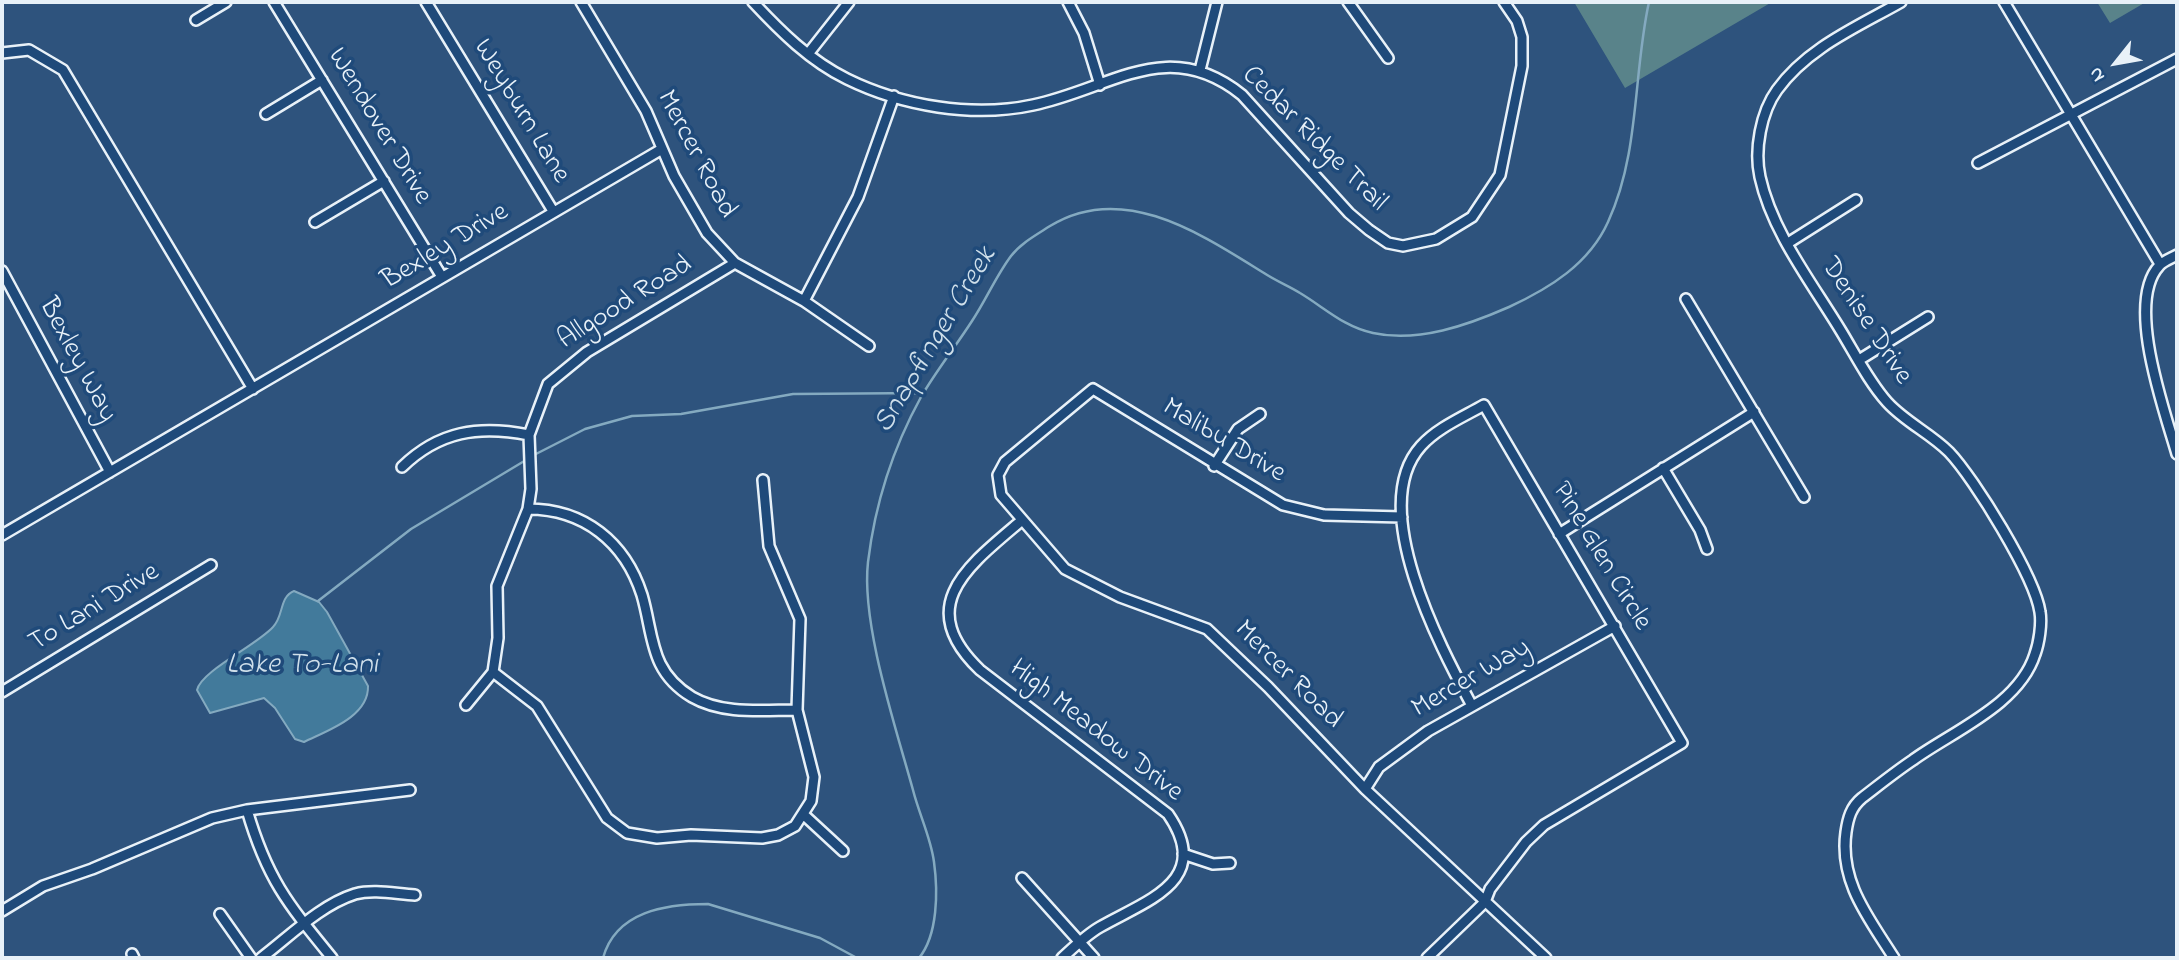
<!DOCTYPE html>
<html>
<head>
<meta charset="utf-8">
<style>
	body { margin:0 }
	#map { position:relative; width:2179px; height:960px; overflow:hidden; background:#2e537d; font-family:"Indie Flower",sans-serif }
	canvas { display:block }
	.frame { position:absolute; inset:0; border:4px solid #e8f1f8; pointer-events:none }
	.north { position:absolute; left:2081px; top:28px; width:70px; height:70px; -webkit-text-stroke:5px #1f4a7a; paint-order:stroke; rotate:239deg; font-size:19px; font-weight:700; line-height:28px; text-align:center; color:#e8f1f8 }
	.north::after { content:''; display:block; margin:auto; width:24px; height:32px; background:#e8f1f8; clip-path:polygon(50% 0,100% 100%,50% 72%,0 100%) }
</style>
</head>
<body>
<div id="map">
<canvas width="2179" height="960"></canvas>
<div class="frame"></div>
<div class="north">N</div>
</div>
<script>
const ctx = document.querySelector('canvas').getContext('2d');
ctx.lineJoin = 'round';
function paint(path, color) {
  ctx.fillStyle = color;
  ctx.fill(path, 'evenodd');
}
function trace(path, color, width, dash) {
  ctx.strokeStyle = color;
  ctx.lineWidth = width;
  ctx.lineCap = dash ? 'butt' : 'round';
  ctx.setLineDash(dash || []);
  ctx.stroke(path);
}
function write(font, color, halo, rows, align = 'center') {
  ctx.font = font + ' "Indie Flower",sans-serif';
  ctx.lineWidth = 7;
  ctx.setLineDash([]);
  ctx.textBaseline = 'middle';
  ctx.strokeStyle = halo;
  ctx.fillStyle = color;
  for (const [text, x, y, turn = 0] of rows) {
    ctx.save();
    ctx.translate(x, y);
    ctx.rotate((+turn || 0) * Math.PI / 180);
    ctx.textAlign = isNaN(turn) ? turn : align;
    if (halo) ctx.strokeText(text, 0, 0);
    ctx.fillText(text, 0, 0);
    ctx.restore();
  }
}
const green = new Path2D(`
	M1574 2H1772L1625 88Z
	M2097 2H2146L2110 23Z`);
const water = new Path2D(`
	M294 591 319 602 327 612 368 686C369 717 326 731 304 742L295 739 275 708 264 698 210 713 197 690C201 671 257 645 273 627 284 616 279 597 294 591Z`);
const stream = new Path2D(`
	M532 456 585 429 632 416 681 414 793 394 924 393
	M318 601 411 529 526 460
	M603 958C616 911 666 904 708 904L820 938 857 958
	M919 958C938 935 938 891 934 862 931 838 919 814 913 790 896 728 861 624 868 562 875 504 893 448 921 397 936 371 956 346 972 321 986 300 996 276 1011 256 1021 243 1036 235 1050 226 1123 181 1201 234 1264 273 1276 281 1289 286 1300 293 1325 308 1344 327 1373 333 1418 343 1468 325 1509 307 1550 288 1589 264 1608 222 1640 153 1633 74 1649 2`);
const minor = new Path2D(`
	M274 2 442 277
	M426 2 553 211
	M581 2 646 111 674 176 707 233 735 263 804 301 869 346
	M753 2C780 31 810 61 847 79 902 106 973 118 1033 105 1111 89 1167 35 1242 95L1349 213 1369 230 1388 243 1403 246 1436 239 1472 217 1500 175 1522 66V37L1517 21 1504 2
	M1068 2 1084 33 1100 85
	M1348 2 1388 58
	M2004 2 2160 264
	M196 20 226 2
	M2 53 29 50 63 70 253 389
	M808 54 849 2
	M1200 70 1217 2
	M266 114 322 80
	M1978 163 2177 59
	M315 222 384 181
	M1788 243 1856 200
	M2177 255C2172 258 2163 261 2159 266 2125 303 2165 412 2177 454
	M2 271 110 472
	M1686 299 1804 497
	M804 301 858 197 894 96
	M1859 360 1928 317
	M1214 466 1238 429 1260 414
	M402 467C439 431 479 425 529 435
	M1663 468 1700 530 1707 549
	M528 509C584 509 625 542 642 595 654 636 649 671 692 697 723 715 763 710 797 710
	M1402 517 1324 515 1283 505 1093 389 1005 462 998 475 1001 495 1065 569 1120 597 1207 629 1268 687 1365 789 1546 958
	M1021 521C968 566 913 606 980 670L1168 814C1214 881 1147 900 1100 927 1086 935 1074 947 1062 958
	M1559 534 1754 412
	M2 535 662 149
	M493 672 537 706 607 818 627 833 657 838 691 835 762 838 778 835 795 826 811 801 814 777 797 710 800 619 769 546 763 480
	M2 692 211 565
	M466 705 493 672 498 638 497 586 528 509 531 489 529 435 548 384 587 352 735 263
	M1365 789 1379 767 1428 731 1615 626
	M247 810C267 879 288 904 332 958
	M804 815 843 851
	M1183 854 1213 864 1230 863
	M1022 878 1094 958
	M2 911 43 886 92 869 212 818 247 810 410 790
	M220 914 251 958
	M132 954 134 958
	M261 958C289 937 320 905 355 894 374 889 396 894 415 895
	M1427 958 1485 902 1490 889 1526 842 1544 825 1682 743 1484 405C1463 417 1437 428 1421 446 1366 507 1440 646 1471 704
	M1894 958C1869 918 1839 882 1846 832 1848 818 1851 807 1862 798 1879 785 1895 772 1913 760 1953 731 2019 705 2035 654 2039 643 2042 624 2040 612 2035 577 1974 478 1949 452 1930 433 1905 422 1887 402 1869 382 1855 354 1841 331 1812 283 1772 232 1760 177 1754 150 1761 112 1777 90 1807 48 1857 27 1901 2`);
const streetNames = [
	["Weyburn Lane",520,112,59],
	["Wendover Drive",378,127,59],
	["Cedar Ridge Trail",1313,140,45],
	["Mercer Road",695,155,62],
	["Bexley Drive",446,248,-31],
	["Allgood Road",626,304,-32],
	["Denise Drive",1865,322,57],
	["Bexley Way",76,361,62],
	["Malibu Drive",1223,442,31],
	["Pine Glen Circle",1600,557,59],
	["To Lani Drive",95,609,-31],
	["Mercer Road",1287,676,45],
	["Mercer Way",1472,680,-30],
	["High Meadow Drive",1095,732,38]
];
const waterNames = [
	["Snapfinger Creek",937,341,-59],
	["Lake To-Lani",302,667]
];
paint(green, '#59838a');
paint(water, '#427a9b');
trace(water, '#84aac0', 2);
trace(stream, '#84aac0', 2.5);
trace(minor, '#e8f1f8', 14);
trace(minor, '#1f4a7a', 9);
write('28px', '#e8f1f8', '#1f4a7a', streetNames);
write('italic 30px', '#cfdfea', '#1f4a7a', waterNames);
</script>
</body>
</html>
